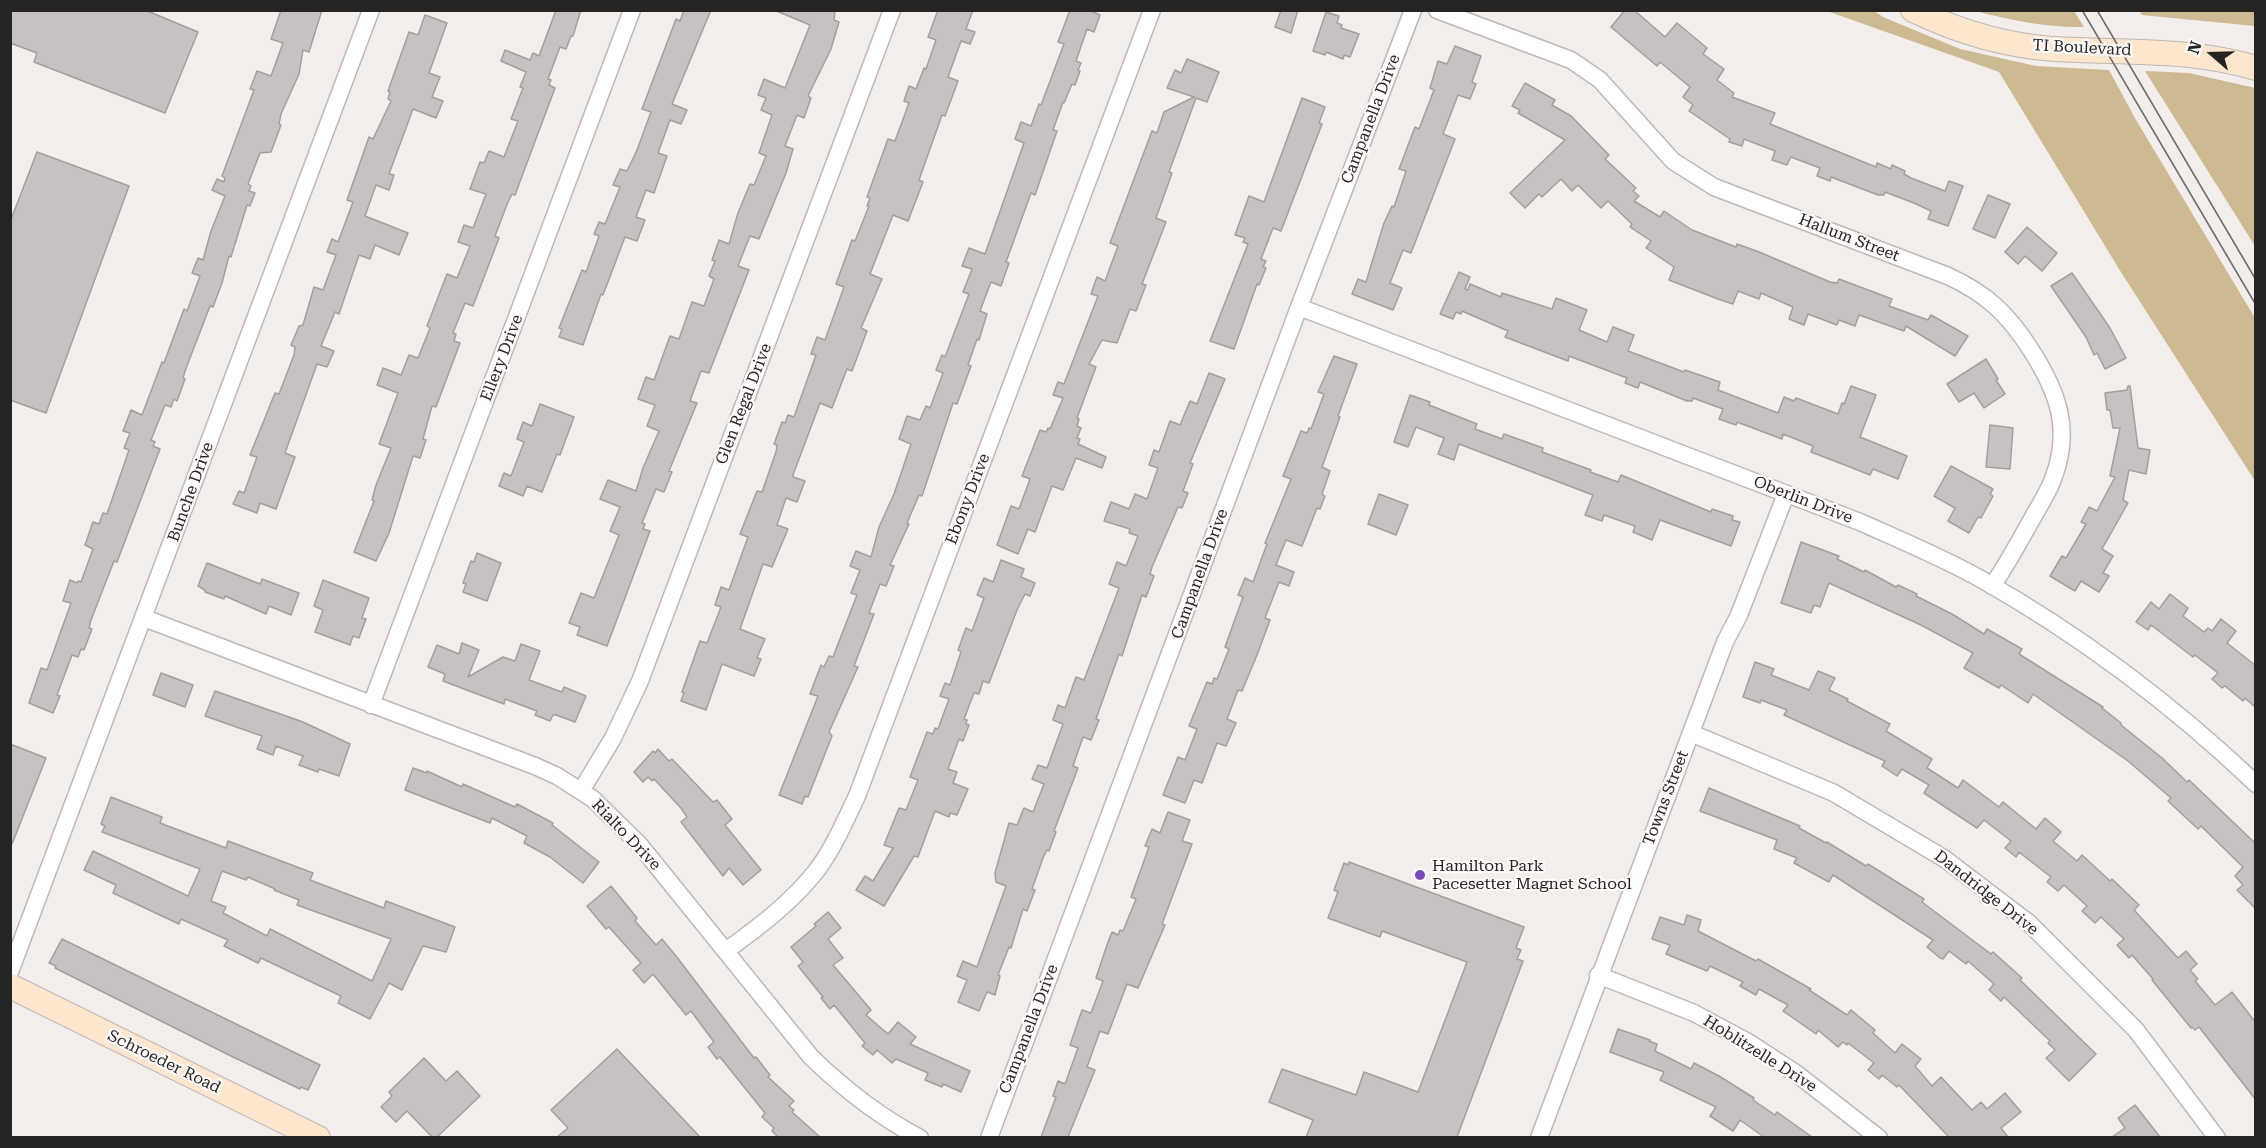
<!DOCTYPE html>
<html>
<head>
<meta charset="utf-8">
<style>
	body { margin:0 }
	#map { position:relative; width:2266px; height:1148px; overflow:hidden; background:#f3edeb; font-family:"Roboto Serif",serif }
	canvas { display:block }
	.frame { position:absolute; inset:0; border:12px solid #262323; pointer-events:none }
	.north { position:absolute; left:2182px; top:24px; width:60px; height:60px; -webkit-text-stroke:4px #fffbfa; paint-order:stroke; rotate:290deg; font-size:16px; font-weight:700; line-height:24px; text-align:center; color:#262323 }
	.north::after { content:''; display:block; margin:auto; width:21px; height:27px; background:#262323; clip-path:polygon(50% 0,100% 100%,50% 72%,0 100%) }
</style>
</head>
<body>
<div id="map">
<canvas width="2266" height="1148"></canvas>
<div class="frame"></div>
<div class="north">N</div>
</div>
<script>
const ctx = document.querySelector('canvas').getContext('2d');
ctx.lineJoin = 'round';
function paint(path, color) {
  ctx.fillStyle = color;
  ctx.fill(path, 'evenodd');
}
function trace(path, color, width, dash) {
  ctx.strokeStyle = color;
  ctx.lineWidth = width;
  ctx.lineCap = dash ? 'butt' : 'round';
  ctx.setLineDash(dash || []);
  ctx.stroke(path);
}
function write(font, color, halo, rows, align = 'center') {
  ctx.font = font + ' "Roboto Serif",serif';
  ctx.lineWidth = 4.5;
  ctx.setLineDash([]);
  ctx.textBaseline = 'middle';
  ctx.strokeStyle = halo;
  ctx.fillStyle = color;
  for (const [text, x, y, turn = 0] of rows) {
    ctx.save();
    ctx.translate(x, y);
    ctx.rotate((+turn || 0) * Math.PI / 180);
    ctx.textAlign = isNaN(turn) ? turn : align;
    if (halo) ctx.strokeText(text, 0, 0);
    ctx.fillText(text, 0, 0);
    ctx.restore();
  }
}
const green = new Path2D(`
	M1827 11H1874L1883 17 1960 49 2036 66 2109 70 2136 120 2255 318V481L2119 269 1999 72Z
	M1976 11H2074L2084 27C2050 28 2008 20 1976 11Z
	M2139 11H2255V26L2142 15Z
	M2145 71 2189 73 2255 88V246Z`);
const building = new Path2D(`
	M10 10H145L198 32 165 113 34 62 37 53 10 43Z
	M281 10H322L309 52 303 50 299 74 281 114 279 124 281 125 271 152 260 153 248 184 251 186 249 191 255 193 250 206 247 205 231 257 229 256 222 283 213 307 210 306 185 371 183 378 185 379 177 401 174 399 171 407 165 405 151 440 155 442 153 446 160 449 117 562 114 561 91 620 89 628 92 629 84 650 81 649 78 657 72 655 57 695 60 696 53 713 29 703 41 668 47 670 71 603 63 601 70 580 77 583 78 581 81 582 93 549 85 545 93 522 99 524 103 513 107 514 129 450 124 448 130 433 123 431 131 410 142 415 162 362 164 363 184 309 187 311 200 276 192 273 198 258 203 260 211 231 225 196 212 190 217 179 224 182 225 178 222 176 254 90 250 89 257 71 271 76 283 43 271 39Z
	M556 10H581L573 36H571L566 49 560 47 548 79 551 80 549 85 555 88 515 195 512 194 508 202 495 236 499 238 473 306 465 303 453 333 456 334 454 341 460 343 436 407 432 406 423 439 426 440 420 458 413 456 389 533 376 561 354 552 374 501 372 500 376 485 391 448 379 444 398 393 377 385 383 368 401 375 409 355 418 358 430 328 427 326 447 274 457 278 470 246 458 242 464 225 473 228 486 194 470 189 480 162 484 163 489 151 504 157 518 121 511 119 523 88 520 87 526 72 501 61 505 50 530 60 533 53 539 56Z
	M684 10H711L672 104 687 110 681 124 670 120 658 153 667 156 654 193 646 190 636 217 645 220 637 241 625 237 603 295 601 294 583 345 559 337 562 329 559 328 582 270 586 272 599 236 594 234 599 222 605 224 620 187 613 185 620 169 627 171 637 150 651 112 642 109 676 19 680 21Z
	M774 10H835L834 20 839 22 831 49 808 96 811 98 804 118 797 115 785 146 793 149 786 173 759 239 750 236 738 266 749 270 709 373 701 371 690 401 697 403 669 471 672 472 664 492 656 489 642 523 645 524 643 529 650 531 607 646 577 635 580 627 569 623 581 593 594 598 619 535 610 531 620 507 600 499 608 480 636 491 643 468 659 431 647 426 655 405 638 399 646 377 654 380 670 336 679 339 692 302 704 306 714 279 709 276 715 261 712 260 719 240 729 244 738 213 750 184 754 185 766 156 759 153 772 115 761 110 766 98 758 95 764 79 785 88 810 25Z
	M938 10H973L966 29 975 32 970 44 961 41 948 77 958 81 945 116 942 115 919 180 923 182 908 221 893 215 870 274 882 279 861 328 867 331 852 371 847 369 832 408 820 403 793 475V477L805 481 797 502 786 498 777 525 788 529 772 567 763 564 740 629 765 639 757 658 761 659 754 676 722 664 706 710 681 701 684 693 682 692 700 641 707 643 721 607 715 605 721 587 729 590 748 537 740 534 757 491 762 492 776 452 777 445 774 444 782 422 785 423 788 415 794 417 816 355 811 354 817 337 825 340 844 287 836 284 852 240 855 241 869 206H867L870 198 867 197 888 139 895 141 909 103 904 101 909 86 916 89 924 68 926 69 936 40 928 37Z
	M1070 10H1089L1100 15 1094 32 1087 29 1076 61 1081 63 1078 70 1080 71 1075 85 1072 84 1064 103 1063 102 1053 130 1057 131 1035 195 1031 193 1006 262 1009 263 1001 286 991 282 980 311 987 314 979 340 977 339 968 365 971 366 957 404 953 403 922 496 919 495 907 523 909 524 890 565 894 566 886 586 880 584 869 613 874 614 854 666 858 667 829 732 832 736 808 797 805 796 802 804 779 795 818 696 810 694 821 665 824 667 829 656 833 657 857 595 851 593 860 570 850 566 856 551 871 557 879 527 894 494 911 444 899 439 907 416 920 420 926 406 930 408 943 373 936 370 942 355 945 357 969 294 963 292 972 269 962 266 969 248 985 254 1024 143 1015 139 1021 122 1031 126 1039 104 1041 105 1064 44 1058 42Z
	M1281 10H1298L1291 33 1275 27Z
	M1625 10H1634L1665 37 1677 23 1707 48 1703 54 1724 69 1717 80 1734 93 1732 97 1775 113 1770 124 1876 167 1877 163 1891 169 1892 165 1905 171 1904 174 1911 178 1945 191 1949 181 1963 186 1948 226 1928 219 1931 211 1914 203 1885 192 1884 195H1878L1831 177 1830 181 1817 176 1820 168 1791 157 1787 165 1772 160 1775 151 1744 139 1742 146 1729 142 1730 139 1689 111 1693 105 1683 97 1690 87 1660 62 1657 66 1611 27Z
	M1326 12 1339 16 1337 23 1342 25 1341 28 1359 34 1350 57 1344 55 1343 59 1326 52 1325 55 1313 51Z
	M425 15 447 23 429 73 440 77 432 97 443 101 436 118 413 109 389 174 394 175 389 190 376 185 365 216 408 233 399 255 375 245 370 259 359 255 339 314 335 312 321 346 334 351 327 367 317 364 285 453 295 457 276 509 260 503 257 513 233 504 239 491 244 493 257 457 250 455 275 393 279 394 294 355 295 347 291 345 299 326 303 325 314 287 323 290 336 255 327 252 332 239 338 242 353 202 347 200 369 137 373 139 391 101 388 99 390 92 388 91 409 32 418 35Z
	M1455 46 1481 56 1472 82 1476 84 1470 99 1458 95 1443 134 1455 139 1411 253 1403 250 1390 283 1402 288 1393 310 1352 294 1358 279 1366 282 1384 223 1392 206 1394 207 1406 171 1399 169 1415 127 1419 129 1434 90 1430 88 1438 61 1447 64Z
	M1187 59 1219 72 1207 102 1196 98 1169 172 1172 173 1171 176 1156 218 1166 222 1142 284 1146 285 1136 311 1130 309 1117 343 1102 340 1089 364 1096 367 1077 418 1079 419 1077 426 1081 428 1077 438 1080 439 1078 444 1106 457 1102 468 1076 458 1063 490 1052 486 1035 532 1028 529 1018 554 997 545 1011 506 1019 509 1030 479 1022 476 1040 430 1046 432 1048 428 1050 429 1063 398 1053 395 1058 382 1064 384 1098 296 1091 294 1097 277 1105 281 1118 246 1110 243 1152 131 1157 133 1164 112 1194 97 1167 88 1175 70 1181 73Z
	M1525 83 1555 100 1552 105 1571 116 1609 155 1605 159 1636 188 1633 191 1639 196 1634 201 1660 217 1664 211 1692 230 1736 247 1737 244 1759 252 1830 282 1837 283 1839 279 1892 299 1889 306 1928 320 1931 315 1968 336 1955 356 1906 326 1904 331 1859 315 1855 326 1839 320 1837 325 1808 314 1804 325 1789 319 1793 307 1761 293 1759 299 1738 291 1733 304 1718 299 1669 280 1674 267 1646 248 1651 241 1630 227 1632 224 1608 201 1601 208 1578 185 1572 191 1561 179 1542 197 1539 194 1525 208 1510 193 1565 140 1518 113 1520 110 1512 106Z
	M1302 98 1325 107 1319 123 1322 124 1281 231 1273 228 1261 259 1266 261 1263 267 1266 268 1259 285 1257 284 1234 349 1210 341 1248 244 1243 242 1245 238 1235 235 1249 196 1264 202Z
	M37 152 129 186 46 413 10 400V222Z
	M1988 195 2010 204 1995 238 1973 229Z
	M2027 227 2057 253 2042 271 2025 256 2018 264 2005 252Z
	M1459 272 1470 277 1465 289 1468 290 1470 284 1501 297 1502 293 1552 309 1556 298 1587 310 1579 330 1607 342 1613 327 1634 335 1628 351 1684 372 1685 370 1720 382 1718 390 1778 413 1784 397 1794 401 1796 398 1838 414 1842 403 1844 404 1851 386 1876 395 1860 437 1907 456 1898 479 1873 469 1870 475 1845 465 1811 452 1813 446 1783 434 1782 439 1737 422 1736 425 1719 419 1723 409 1693 398 1692 401H1687L1640 382 1638 388 1625 383 1627 378 1569 356 1568 361 1505 337 1508 331 1462 311 1461 314 1456 312 1453 319 1440 314Z
	M2072 273 2110 328 2126 358 2105 369 2097 353 2094 355 2086 337 2051 286Z
	M1334 356 1357 364 1338 416 1340 417 1322 467 1330 471 1322 494 1325 496 1320 509 1317 508 1302 546 1286 540 1276 565 1294 572 1289 586 1279 582 1265 618 1270 620 1257 655 1242 691 1238 690 1227 719 1236 723 1226 746 1217 743 1202 783 1194 780 1185 803 1163 795 1178 757 1185 760 1197 729 1189 726 1207 682 1212 684 1214 678 1217 679 1229 649 1225 647 1243 597 1238 595 1245 578 1253 582 1267 544 1265 543 1291 479 1283 476 1301 431 1307 433 1309 428 1311 429 1324 394 1318 392Z
	M1986 359 1998 379 1996 380 2005 394 1984 408 1974 393 1959 402 1947 384Z
	M1209 373 1225 379 1190 463 1193 464 1183 491 1188 493 1182 508 1178 507 1152 567 1150 574 1154 576 1146 597 1142 595 1122 656 1119 654 1096 719 1099 720 1091 740 1083 737 1073 766 1078 768 1054 831 1056 832 1049 851 1047 850 1043 858 1032 889 1035 890 1027 911 1023 909 1011 948 1009 947 998 975 1000 976 995 995 987 992 979 1011 958 1002 967 980 957 976 963 961 977 967 1006 886 996 882 995 873 1009 823 1017 825 1024 808 1033 812 1044 784 1032 779 1038 765 1047 768 1063 724 1053 720 1058 705 1065 708 1076 677 1084 680 1119 588 1109 584 1117 562 1126 566 1138 536 1129 533 1130 529 1104 521 1111 502 1129 509 1135 494 1147 499 1158 468 1149 465 1154 450 1159 452 1170 421 1180 425 1190 401 1197 404Z
	M2128 386H2130L2138 448 2150 450 2146 474 2129 470 2123 500 2128 503 2102 549 2113 556 2103 573 2109 576 2099 592 2081 581 2075 591 2050 576 2062 556 2066 558 2086 524 2081 522 2089 507 2097 511 2115 477 2110 476 2120 428H2113L2110 410H2107L2105 393 2127 390Z
	M1410 395 1430 402 1429 405 1477 424 1475 429 1502 439 1504 434 1543 448 1542 452 1591 470 1590 472 1618 482 1621 475 1711 512 1712 509 1733 516 1732 520 1740 522 1731 546 1660 520 1652 540 1633 532 1635 526 1604 515 1602 521 1585 515 1593 495 1459 444 1454 460 1438 454 1444 438 1416 427 1408 447 1394 442Z
	M540 404 574 417 560 455 557 454 542 492 527 486 523 496 499 486 504 473 511 476 524 442 517 439 523 422 532 426Z
	M1990 425 2013 428 2010 469 1986 467Z
	M1951 466 1993 489 1990 494 1993 496 1981 518 1978 517 1969 533 1948 521 1955 508 1934 496Z
	M1379 494 1408 505 1396 535 1368 524Z
	M1801 542 1839 556 1837 559 1864 572 1865 570 1896 587 1898 585 1917 594 1916 596 1952 614 1984 634 1987 629 2022 649 2019 654 2103 707 2102 708 2121 723V725L2162 758 2187 782 2189 780 2256 844V909L2237 890 2243 885 2235 876 2243 867 2201 826 2198 829 2168 801 2171 798 2128 761 2033 694 2028 703 2001 685 1999 688 1964 668 1973 653 1921 625 1829 583 1820 607 1814 605 1811 613 1781 603Z
	M477 553 501 563 487 601 463 592 466 584 463 583 471 561 474 562Z
	M1001 560 1024 569 1021 577 1035 583 1030 596 1025 594 1017 610 989 683 983 681 979 694 974 693 964 719 967 720 966 724 969 725 963 741 959 739 948 769 957 772 953 783 968 789 957 815 950 813 949 817 935 811 918 857 914 856 884 906 856 890 865 876 873 881 893 848 884 845 899 808 906 810 918 780 910 777 927 732 933 734 935 728 938 729 949 699 940 696 945 683 950 685 961 652 958 650 966 628 972 631 984 598 977 595 984 578 993 582Z
	M207 563 260 584 262 579 299 593 291 615 269 606 266 614 225 596 224 599 205 592V590L198 586Z
	M323 580 369 598 362 618 366 619 359 638 353 636 350 645 315 632 323 610 314 606Z
	M2170 594 2188 608 2183 616 2204 632 2208 628 2212 631 2221 619 2236 631 2227 643 2256 666V708L2245 698 2243 701 2225 686 2222 688 2212 679 2218 673 2195 655 2193 657 2151 625 2148 630 2136 622 2151 602 2159 609Z
	M462 643 479 650 468 677 503 657 515 661 521 644 540 651 529 680 562 692 564 687 586 696 575 722 556 715H553L550 721 535 715 537 711 505 699 504 704 464 689 443 681 445 674 428 667 437 645 459 654Z
	M1755 662 1774 669 1771 675 1809 690 1818 671 1835 678 1829 690 1848 699 1847 701 1890 724 1886 731 1932 759 1927 768 1958 788 1963 780 1999 807 2003 802 2036 829 2045 818 2061 832 2053 841 2077 861 2082 855 2110 881 2112 879 2139 905 2134 910 2178 958 2186 951 2197 964 2190 970 2198 979 2195 981 2215 1005 2232 992 2256 1023V1100L2199 1027 2195 1030 2192 1027 2191 1028 2152 980 2153 979 2132 955 2129 958 2117 945 2124 939 2101 917 2095 923 2082 911 2087 906 2064 885 2058 891 2047 882 2051 877 2019 852 2016 857 2005 848 2011 841 1984 820 1977 828 1924 793 1929 785 1902 769 1897 776 1882 766 1885 761 1784 715 1787 710 1761 700 1760 703 1743 697Z
	M161 673 193 685 185 707 153 695Z
	M215 691 303 722 350 744 339 776 319 769 318 772 299 765 303 756 276 746 273 755 257 749 262 736 205 716Z
	M10 744 46 758 12 844H10Z
	M658 749 669 761 672 759 713 802 717 800 732 819 725 825 761 870 743 885 729 868 723 876 681 822 687 817 681 808 654 779 652 781 648 777 643 782 634 772 653 751 655 753Z
	M413 768 427 773V771L462 787 463 784 515 807 517 804 553 823 552 825 599 862 583 883 550 857 524 843 527 836 492 818 490 823 405 790Z
	M1709 788 1800 826 1799 828 1826 843 1827 842 1866 866 1868 864 1924 899 1922 902 1991 954 1993 952 2022 978 2020 980 2096 1054 2069 1081 2046 1058 2055 1050 2048 1043 2050 1041 2004 997 2001 1001 1989 990 1994 984 1968 961 1966 964 1949 951 1943 959 1940 958 1927 947 1933 940 1833 875 1829 882 1794 863 1797 858 1774 849 1777 840 1700 811Z
	M111 797 162 817 160 823 226 848 228 841 313 873 310 880 384 908 386 901 455 927 446 952 423 946 402 990 389 983 370 1019 338 1003 341 996 261 958 258 963 224 946 228 940 181 919 179 924 113 893 116 885 84 870 93 851 188 896 200 869 102 832 105 826 101 824ZM222 871 246 880 248 877 275 889 274 890 299 900 297 905 391 939 372 981 270 929 267 936 223 913 226 907 211 901Z
	M1168 812 1190 820 1182 841 1192 844 1162 924 1165 925 1138 988 1127 984 1108 1034 1100 1031 1087 1067 1095 1070 1068 1137H1041L1056 1097 1053 1096 1058 1081 1065 1084 1078 1048 1070 1045 1082 1010 1091 1013 1103 981 1096 978 1107 945 1112 932 1118 935 1120 930 1123 931 1136 899 1131 897 1149 847 1145 846 1152 829 1160 833Z
	M1349 862 1524 927 1516 948 1521 950 1517 959 1523 961 1457 1137H1306L1313 1120 1269 1102 1282 1069 1356 1095 1364 1072 1418 1092 1467 962 1382 931 1380 937 1328 918 1338 892 1334 890 1344 863 1348 865Z
	M611 886 637 918 635 921 656 945 662 939 676 956 754 1058 756 1057 770 1075 768 1077 794 1101 789 1106 794 1110 792 1112 820 1137H778L772 1131 774 1128 762 1117 765 1113 720 1057 717 1059 708 1047 714 1042 691 1011 686 1015 653 974 644 983 633 970 641 963 609 927 606 929 587 906Z
	M828 912 841 928 828 939 843 958 833 965 871 1010 866 1015 888 1034 898 1022 916 1037 910 1044 970 1071 961 1092 943 1084 942 1087 925 1080 928 1073 896 1059 892 1063 877 1050 873 1055 862 1046 865 1043 834 1005 830 1009 821 998 823 997 798 966 803 962 791 947 816 926 814 924Z
	M1687 915 1701 920 1698 931 1756 961 1758 959 1811 989 1809 990 1847 1015 1851 1010 1875 1030 1873 1033 1895 1053 1902 1044 1921 1059 1915 1066 1932 1086 1941 1077 1972 1110 1981 1102 1987 1109 2005 1093 2021 1112 2001 1128 2008 1137H1949L1899 1085 1897 1087 1882 1075 1879 1079 1868 1070 1874 1063 1848 1043 1847 1045 1843 1042 1838 1047 1818 1030 1816 1034 1783 1011 1788 1005 1759 989 1756 995 1740 986 1743 982 1710 966 1707 971 1666 954 1670 945 1652 939 1660 917 1684 925Z
	M62 939 320 1065 308 1090 301 1087 300 1089 231 1056 55 968 56 966 49 963Z
	M1618 1029 1650 1040 1649 1041 1657 1044 1655 1051 1691 1069 1694 1063 1719 1076 1754 1098 1753 1100 1775 1115 1777 1112 1812 1137H1764L1740 1120 1733 1131 1710 1116 1716 1107 1660 1080 1664 1072 1610 1052Z
	M617 1049 700 1137H557L568 1128 551 1110Z
	M424 1058 446 1081 457 1071 480 1096 437 1137H432L407 1111 396 1122 381 1107 392 1096 389 1092Z
	M2135 1105 2160 1137H2112L2125 1128 2118 1118Z`);
const street = new Path2D(`
	M1437 10 1571 60 1600 80 1673 161 1714 187 1948 276C1987 294 2008 314 2031 350 2058 392 2072 430 2053 479 2048 493 2039 506 2032 519 2019 542 2007 565 1992 586
	M1299 307 1860 522C1900 540 1941 557 1979 578 2080 635 2172 704 2256 784
	M144 618 535 766 557 776 593 799 639 844 811 1057C845 1090 878 1116 920 1138
	M371 705 632 10
	M1691 733 1834 793 1945 859 2029 923 2136 1030 2217 1138
	M581 791 613 738 640 681 892 10
	M727 950C759 927 792 902 817 870 834 847 845 821 857 796L1152 10
	M10 972 371 10
	M1598 975 1694 1013 1748 1042 1797 1074 1879 1138
	M989 1138 1299 307 1413 10
	M1539 1138 1725 642 1739 615 1786 494`);
const secondary = new Path2D(`
	M1913 10C1957 31 2006 46 2055 49 2123 53 2189 48 2256 68
	M10 986 318 1138`);
const tram = new Path2D(`
	M2082 10 2256 305
	M2097 10 2256 280`);
const markers = [
	[1420,875,6,"#7b45bc"]
];
const streetNames = [
	["TI Boulevard",2082,48,3],
	["Campanella Drive",1371,119,-69],
	["Hallum Street",1849,238,21],
	["Ellery Drive",502,358,-69],
	["Glen Regal Drive",744,404,-69],
	["Bunche Drive",191,492,-70],
	["Ebony Drive",968,499,-69],
	["Oberlin Drive",1803,500,21],
	["Campanella Drive",1200,574,-70],
	["Towns Street",1666,798,-69],
	["Rialto Drive",626,835,46],
	["Dandridge Drive",1986,893,38],
	["Campanella Drive",1029,1029,-69],
	["Hoblitzelle Drive",1760,1054,32],
	["Schroeder Road",164,1062,26]
];
const poiNames = [
	["Hamilton Park",1432,866],
	["Pacesetter Magnet School",1432,884]
];
paint(green, '#cdba92');
paint(building, '#c7c1c1');
trace(building, '#a49e9e', 1.5);
trace(street, '#bdb8b6', 19);
trace(secondary, '#bdb8b6', 26);
trace(street, '#fff', 16);
trace(secondary, '#fce6ce', 24);
trace(tram, '#6f6b6a', 1.5);
for (const [x, y, r, color] of markers) {
  const dot = new Path2D();
  dot.arc(x, y, r, 0, 2 * Math.PI);
  ctx.fillStyle = color;
  ctx.fill(dot);
  trace(dot, '#fffbfa', 2);
}
write('16px', '#262323', '#fffbfa', streetNames);
write('16px', '#262323', '#fffbfa', poiNames, 'left');
</script>
</body>
</html>
